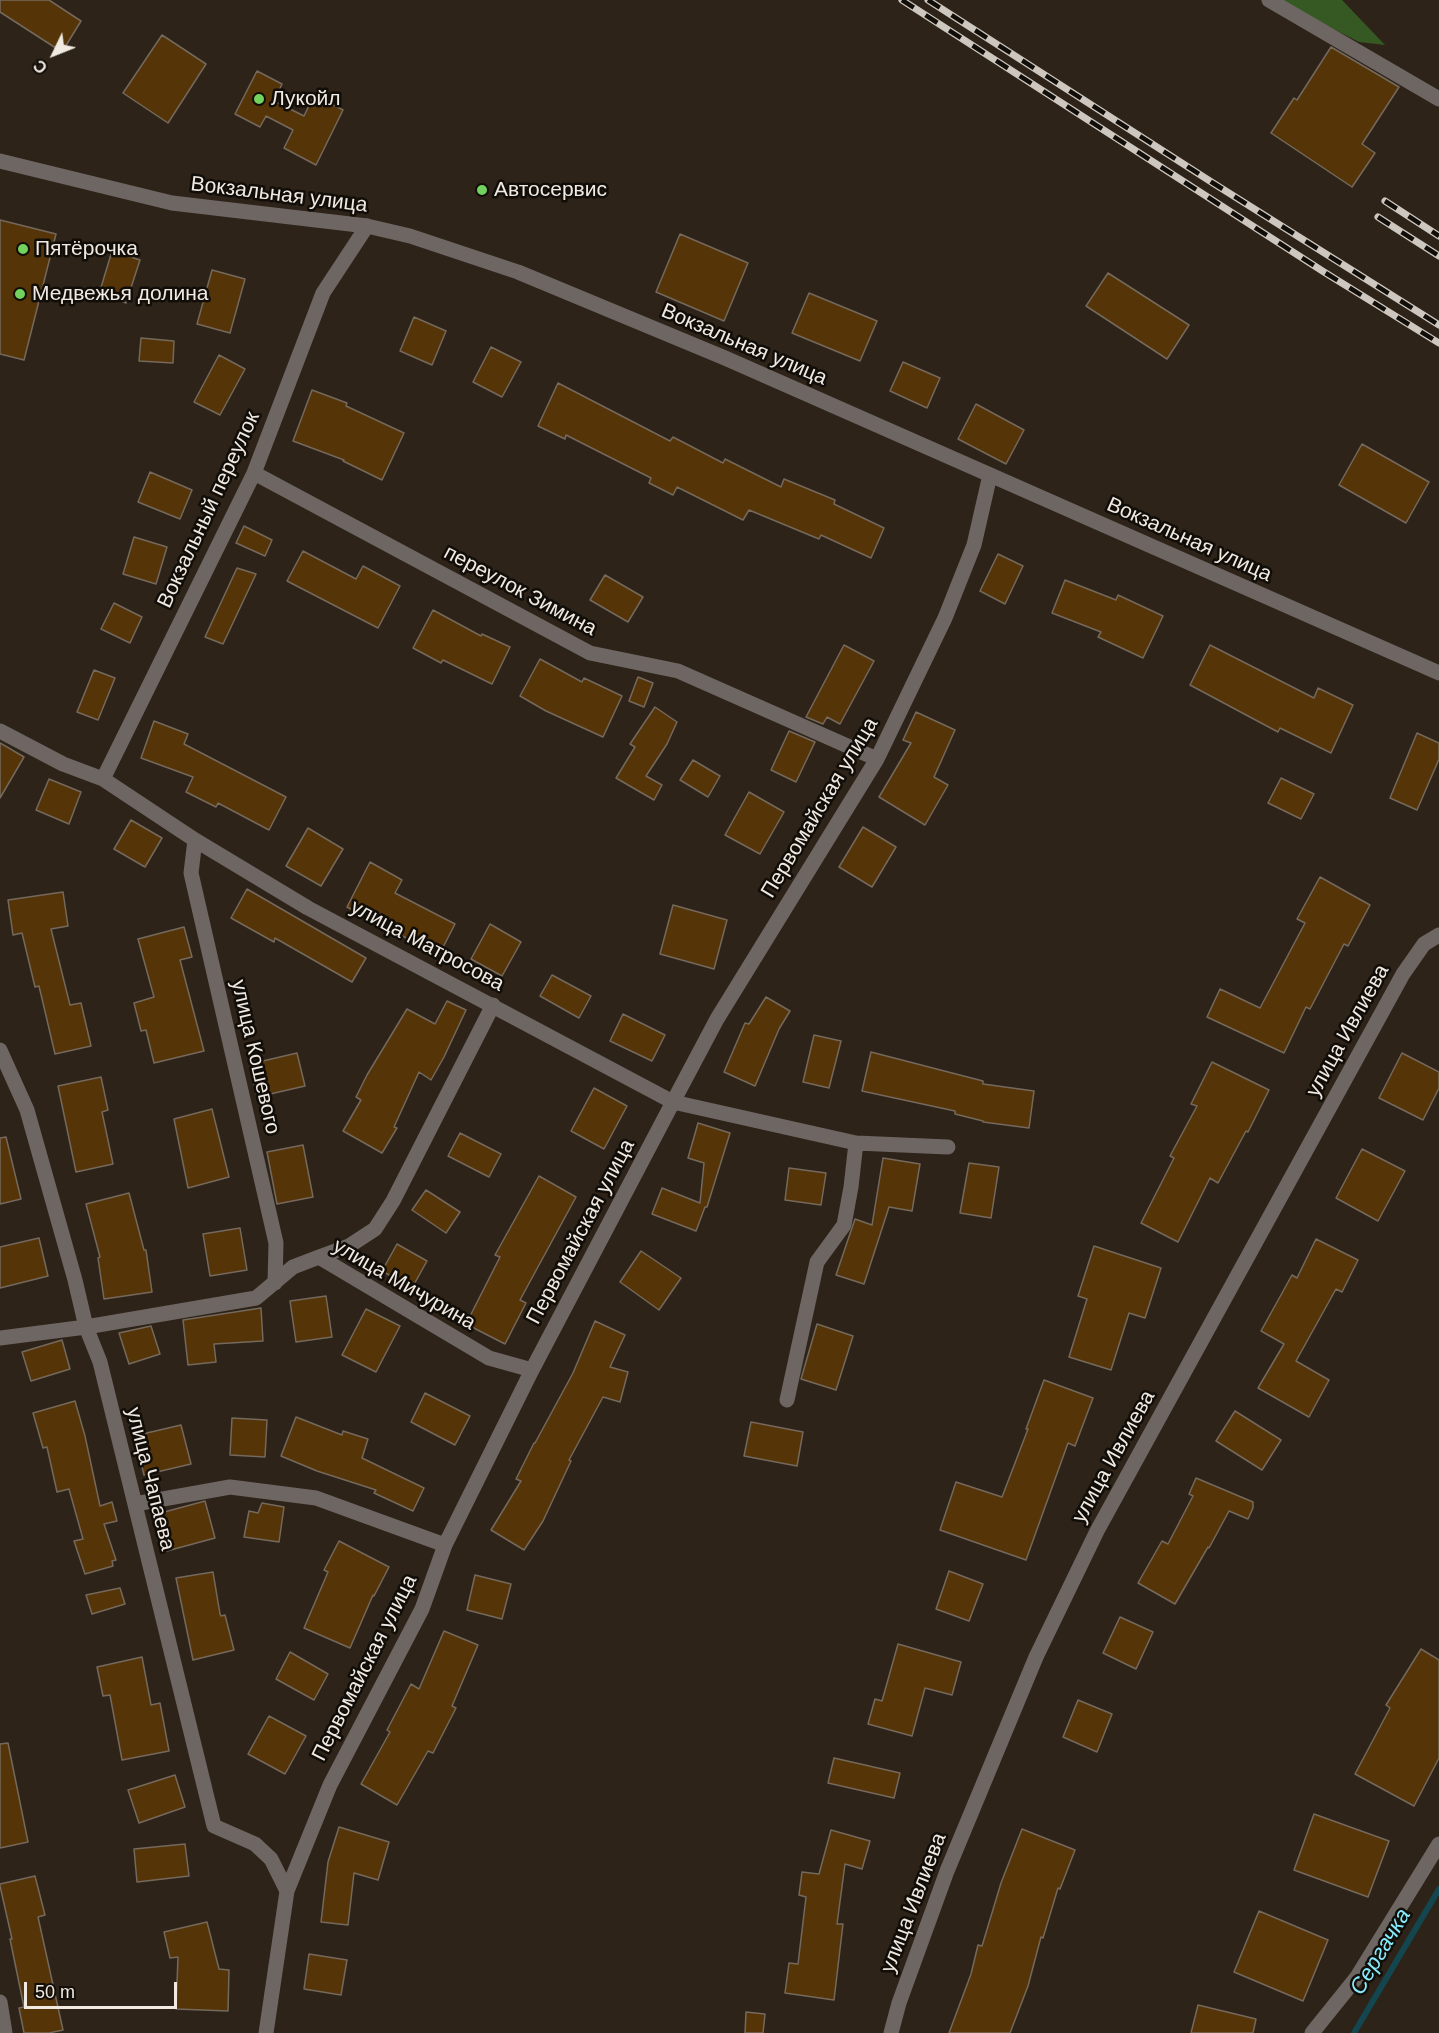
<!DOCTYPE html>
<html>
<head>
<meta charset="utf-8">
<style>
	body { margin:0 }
	#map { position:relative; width:1439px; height:2033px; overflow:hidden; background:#2d2318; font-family:Arial,sans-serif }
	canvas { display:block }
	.north { position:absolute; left:24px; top:24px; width:60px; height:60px; -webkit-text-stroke:4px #110d08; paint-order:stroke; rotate:227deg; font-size:16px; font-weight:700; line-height:24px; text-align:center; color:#f1eae3 }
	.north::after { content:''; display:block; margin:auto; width:21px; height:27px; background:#f1eae3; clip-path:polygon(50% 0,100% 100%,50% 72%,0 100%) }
	.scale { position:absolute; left:24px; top:1982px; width:153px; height:27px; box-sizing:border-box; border:3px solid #f1eae3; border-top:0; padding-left:8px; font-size:18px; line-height:21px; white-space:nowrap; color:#f1eae3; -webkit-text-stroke:4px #110d08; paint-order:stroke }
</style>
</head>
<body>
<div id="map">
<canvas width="1439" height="2033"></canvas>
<div class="north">С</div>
<div class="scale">50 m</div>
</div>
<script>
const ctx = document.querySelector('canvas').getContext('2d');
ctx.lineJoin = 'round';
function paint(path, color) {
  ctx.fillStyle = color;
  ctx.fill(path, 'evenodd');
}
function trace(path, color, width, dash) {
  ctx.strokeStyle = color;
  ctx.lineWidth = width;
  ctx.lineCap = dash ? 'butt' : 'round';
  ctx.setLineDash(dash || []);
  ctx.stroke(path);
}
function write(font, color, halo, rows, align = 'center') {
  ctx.font = font + ' Arial,sans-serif';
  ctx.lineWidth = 5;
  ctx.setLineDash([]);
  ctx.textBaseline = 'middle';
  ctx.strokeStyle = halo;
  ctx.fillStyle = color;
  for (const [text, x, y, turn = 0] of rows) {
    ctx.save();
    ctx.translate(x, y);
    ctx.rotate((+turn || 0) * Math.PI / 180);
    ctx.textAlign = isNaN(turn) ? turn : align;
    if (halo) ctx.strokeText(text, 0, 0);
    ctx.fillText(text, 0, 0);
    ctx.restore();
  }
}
const forest = new Path2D(`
	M1279 0H1342L1385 45 1359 42 1284 4Z`);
const stream = new Path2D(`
	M1354 2033 1439 1889`);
const building = new Path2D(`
	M0 0H49L81 21 62 52 0 12Z
	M162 35 206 64 168 123 123 93Z
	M1331 47 1399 87 1362 144 1375 153 1352 187 1271 133 1294 98 1297 100Z
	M257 71 282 84 274 101 304 116 314 95 343 110 316 165 284 148 293 130 266 116 260 127 235 114Z
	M0 220 56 234 24 360 0 354Z
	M680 234 748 263 724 321 656 292Z
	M112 251 140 260 126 303 99 294Z
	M212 270 245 279 230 333 197 324Z
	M1108 273 1189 325 1167 359 1086 306Z
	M809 293 877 321 860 361 792 333Z
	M414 317 446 331 432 365 400 351Z
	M141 338 174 341 173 363 139 361Z
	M491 347 521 362 502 397 473 382Z
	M219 355 245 369 220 415 194 402Z
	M903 362 940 378 927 408 890 391Z
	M558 383 670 441 673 437 723 463 725 459 781 487 784 479 835 500 834 504 884 528 871 558 821 535 819 539 749 510 743 520 677 487 673 495 649 483 651 478 566 435 565 439 538 426Z
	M312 390 347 403 346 406 404 433 382 480 343 461 344 460 293 441Z
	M976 404 1024 430 1006 464 958 439Z
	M1362 444 1429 482 1406 523 1339 485Z
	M150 472 192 490 180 519 138 502Z
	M244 526 272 540 265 556 236 543Z
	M134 537 167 547 156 584 123 574Z
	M303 551 356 579 363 566 400 586 378 628 287 581Z
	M998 554 1023 566 1005 604 980 591Z
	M237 568 256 574 223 644 205 637Z
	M605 575 643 597 628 622 590 600Z
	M1065 580 1116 600 1118 595 1163 616 1143 658 1098 637 1101 632 1052 613Z
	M114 603 142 617 130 643 101 629Z
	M433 610 481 636 482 634 510 647 492 684 443 660 441 663 413 648Z
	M844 645 874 661 840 724 827 717 823 724 806 717Z
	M1210 645 1314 698 1318 688 1353 705 1331 753 1280 728 1278 732 1190 685Z
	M540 659 582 682 584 678 622 696 603 737 546 711 520 696Z
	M94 670 115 678 98 720 77 712Z
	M638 677 653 683 644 707 629 701Z
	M655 707 677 722 667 744 646 776 662 785 654 800 616 778 635 747 630 744Z
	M916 712 955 730 934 777 948 785 925 825 879 797 911 743 903 740Z
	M154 721 188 734 184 744 286 797 269 830 218 803 216 807 186 792 193 777 141 758Z
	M789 731 815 742 796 782 771 770Z
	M1417 733 1439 743V759L1417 810 1390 798Z
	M0 743 24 757 0 798Z
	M693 760 720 776 708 797 680 780Z
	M1281 778 1314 794 1301 819 1268 803Z
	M49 779 81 792 69 824 36 810Z
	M749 792 784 812 760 854 725 835Z
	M131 820 162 838 145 867 114 849Z
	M863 827 896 847 872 887 839 867Z
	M308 828 343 849 321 886 286 866Z
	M370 862 402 880 395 893 455 924 439 955 347 907Z
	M1320 877 1370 905 1348 946 1344 944 1310 1009 1306 1007 1284 1053 1207 1017 1220 989 1260 1008 1305 923 1297 919Z
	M247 889 366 958 352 982 275 938 274 942 231 918Z
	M63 892 68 926 51 929 70 1005 81 1003 91 1046 55 1054 39 986 35 987 22 933 13 935 8 900Z
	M673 905 727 920 714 969 660 954Z
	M490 924 521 942 502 976 471 959Z
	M184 927 192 957 180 960 204 1051 154 1063 146 1030 141 1031 134 1003 154 997 138 939Z
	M552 975 591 996 579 1018 540 996Z
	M766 997 790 1011 779 1029 755 1086 724 1072 745 1023 749 1024Z
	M447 1001 466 1010 444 1057 431 1080 419 1072 394 1127 397 1128 382 1153 343 1131 361 1100 356 1097 367 1075 407 1009 435 1024Z
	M623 1014 665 1035 652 1061 610 1041Z
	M814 1035 841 1041 829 1088 803 1082Z
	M871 1052 983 1081V1084L1034 1091 1029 1128 983 1122V1121L955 1114V1111L862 1091Z
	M297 1053 305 1086 257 1097 250 1064Z
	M1402 1053 1439 1072V1088L1423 1120 1379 1098Z
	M1212 1062 1269 1090 1248 1132 1246 1131 1218 1183 1210 1178 1178 1242 1141 1223 1174 1158 1170 1156 1197 1106 1191 1104Z
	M101 1077 108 1110 102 1112 113 1164 76 1172 58 1086Z
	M594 1088 627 1106 604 1149 571 1131Z
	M212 1109 229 1177 188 1188 174 1119Z
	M698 1123 730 1133 707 1207H705L696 1231 652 1214 662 1188 700 1203 704 1163 688 1158Z
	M460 1133 501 1154 489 1177 448 1156Z
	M6 1137 21 1199 0 1204V1138Z
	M303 1145 313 1197 277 1204 267 1152Z
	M1362 1149 1405 1171 1378 1221 1336 1198Z
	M883 1158 920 1164 912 1211 889 1207 864 1284 836 1275 855 1219 872 1225Z
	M969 1163 999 1167 991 1218 960 1213Z
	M789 1168 826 1173 821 1205 785 1200Z
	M539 1176 576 1197 520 1300 526 1303 505 1344 466 1324 500 1257 495 1255Z
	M426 1190 460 1212 446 1233 412 1210Z
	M129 1193 144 1250H146L152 1292 104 1299 98 1258 100 1257 86 1204Z
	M240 1228 247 1270 210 1276 203 1234Z
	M39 1238 48 1276 0 1288V1247Z
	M1316 1239 1358 1260 1342 1292 1336 1289 1296 1361 1329 1380 1309 1417 1258 1388 1284 1344 1261 1331 1292 1275 1297 1278Z
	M397 1244 427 1261 412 1288 382 1271Z
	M1094 1246 1161 1268 1145 1318 1129 1313 1111 1370 1069 1357 1087 1299 1078 1296Z
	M641 1251 681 1278 659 1310 620 1282Z
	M326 1296 332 1337 296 1342 290 1301Z
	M261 1308 263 1341 214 1344 216 1362 188 1365 183 1320Z
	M366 1309 400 1326 376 1372 342 1355Z
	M595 1321 625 1335 610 1367 628 1372 620 1402 603 1397 569 1460 571 1461 543 1521 524 1550 491 1530 521 1481 516 1479 534 1443H535L573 1373Z
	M817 1324 853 1336 836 1390 801 1379Z
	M151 1326 160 1354 129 1364 119 1333Z
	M62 1340 70 1369 31 1381 22 1352Z
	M1044 1380 1093 1398 1075 1446 1068 1443 1026 1560 940 1530 956 1482 1002 1497 1028 1429H1026Z
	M425 1393 470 1416 455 1445 411 1422Z
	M75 1401 85 1436 100 1506 112 1502 117 1521 104 1524 116 1560 112 1561 113 1566 85 1574 74 1541 83 1539 69 1489 57 1492 47 1447 43 1448 33 1413Z
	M1235 1411 1281 1440 1262 1470 1216 1441Z
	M296 1417 342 1435 343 1431 368 1439 362 1458 424 1488 413 1511 374 1493 376 1490 317 1471 281 1456Z
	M232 1418 267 1420 265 1457 230 1455Z
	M751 1422 803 1432 797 1466 744 1456Z
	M181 1425 191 1464 144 1475 134 1436Z
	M1196 1478 1253 1502V1508L1248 1519 1229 1511 1209 1548 1208 1547 1175 1604 1138 1583 1162 1541 1168 1544 1193 1496 1189 1494Z
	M205 1501 215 1538 167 1551 157 1514Z
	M262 1503 284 1507 279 1542 244 1537 249 1511 258 1513Z
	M339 1541 389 1567 374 1596 373 1595 350 1648 304 1628 328 1572 324 1570Z
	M949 1571 983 1584 969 1621 936 1609Z
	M213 1572 220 1614 221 1616 225 1615 234 1650 193 1660 176 1578Z
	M475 1575 511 1584 502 1619 467 1610Z
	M120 1588 125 1604 92 1614 86 1595Z
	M1120 1617 1153 1632 1136 1669 1103 1653Z
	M444 1631 478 1645 452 1706 456 1708 433 1753 428 1751 397 1805 361 1784 390 1732 387 1730 411 1684 419 1689Z
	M898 1644 961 1662 952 1695 925 1688 912 1736 868 1724 875 1699 882 1701Z
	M1421 1649 1439 1660V1758L1414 1806 1355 1774 1390 1708 1386 1705Z
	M290 1652 328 1674 314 1700 276 1679Z
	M142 1657 151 1705 160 1703 169 1751 122 1760 110 1695 103 1696 97 1667Z
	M1078 1700 1112 1714 1097 1752 1063 1737Z
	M269 1716 306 1736 285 1774 248 1754Z
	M8 1743 28 1842 0 1848V1744Z
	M834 1758 900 1773 894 1798 828 1783Z
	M175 1775 185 1807 139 1823 128 1790Z
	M1314 1814 1389 1841 1368 1897 1294 1870Z
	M339 1827 389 1842 378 1880 354 1873 348 1925 321 1922 328 1862Z
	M1022 1829 1075 1850 1060 1889 1058 1888 1043 1938 1041 1937 1028 1986 1010 2033H949L971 1974 978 1945 982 1946 1001 1883Z
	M831 1830 870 1841 862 1869 845 1864 837 1924H843L834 2000 785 1993 789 1963 798 1964 806 1897 799 1895 802 1872 819 1874Z
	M185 1844 189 1876 137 1882 134 1849Z
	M35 1876 45 1915 38 1917 63 2030 49 2033H24L19 2008 24 2007 10 1939H12L0 1886V1884Z
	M1259 1911 1328 1940 1303 2001 1234 1972Z
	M207 1922 219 1969 229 1970 228 2011 176 2009 178 1957 170 1958 164 1932Z
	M309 1954 347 1960 341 1995 304 1989Z
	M1198 2005 1256 2019 1253 2033H1191Z
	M746 2012 765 2014 763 2033H745Z`);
const minor = new Path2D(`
	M1269 0 1439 99
	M254 473 590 653 678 671 877 759
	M0 731 63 764 103 779 195 840 308 908 673 1102 856 1143 948 1147
	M103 779 254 473 323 293 367 226
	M195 840 191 873 276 1243 275 1283
	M0 1050 27 1110 75 1280 86 1327 100 1362 214 1826 255 1844 271 1859 287 1891
	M319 1257 349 1246 375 1229 393 1201 493 1005
	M0 1338 86 1327 256 1298 293 1267 319 1257 489 1358 532 1370
	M787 1400 817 1262 844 1225 851 1187 856 1143
	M135 1504 230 1487 316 1498 445 1545
	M0 2002 5 2033
	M266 2033 287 1891 330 1785 422 1609 445 1545 532 1370 673 1102 717 1019 877 759 945 618 974 545 990 475
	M891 2033 899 2003 947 1871 1036 1657 1097 1531 1403 974 1424 944 1439 935
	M1312 2033 1357 1977 1439 1844`);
const tertiary = new Path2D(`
	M0 161 172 203 367 226 410 236 518 272 725 358 1439 673`);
const rail = new Path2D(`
	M902 0 1324 272 1439 343
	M928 0 1213 183 1439 325
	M1385 201 1439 236
	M1378 217 1439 256`);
const markers = [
	[259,99,6,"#73d25d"],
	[482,190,6,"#73d25d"],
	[23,249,6,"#73d25d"],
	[20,294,6,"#73d25d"]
];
const poiNames = [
	["Лукойл",271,99],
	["Автосервис",494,190],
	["Пятёрочка",35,249],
	["Медвежья долина",32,294]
];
const streetNames = [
	["Вокзальная улица",279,195,7],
	["Вокзальная улица",744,345,23],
	["Вокзальный переулок",209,510,-65],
	["Вокзальная улица",1189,540,24],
	["переулок Зимина",520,591,28],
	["Первомайская улица",820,808,-59],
	["улица Матросова",427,946,28],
	["улица Ивлиева",1348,1031,-61],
	["улица Кошевого",255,1057,77],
	["Первомайская улица",581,1232,-62],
	["улица Мичурина",404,1285,30],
	["улица Ивлиева",1114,1457,-61],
	["улица Чапаева",150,1479,76],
	["Первомайская улица",365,1668,-63],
	["улица Ивлиева",914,1903,-69]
];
const waterNames = [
	["Сергачка",1381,1952,-59]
];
paint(forest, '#365923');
trace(stream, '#13464f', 6);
paint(building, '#553407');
trace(building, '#75695d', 1.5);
trace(minor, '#6d6663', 15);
trace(tertiary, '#6d6663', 15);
trace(rail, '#cec7bf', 7);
trace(rail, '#110d08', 4.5, [14]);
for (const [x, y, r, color] of markers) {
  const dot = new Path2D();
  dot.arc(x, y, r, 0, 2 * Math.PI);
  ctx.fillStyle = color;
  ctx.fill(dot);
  trace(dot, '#110d08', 2);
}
write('21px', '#f1eae3', '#110d08', poiNames, 'left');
write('21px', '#f1eae3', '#110d08', streetNames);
write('italic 22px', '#87ebfc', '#110d08', waterNames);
</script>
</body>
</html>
